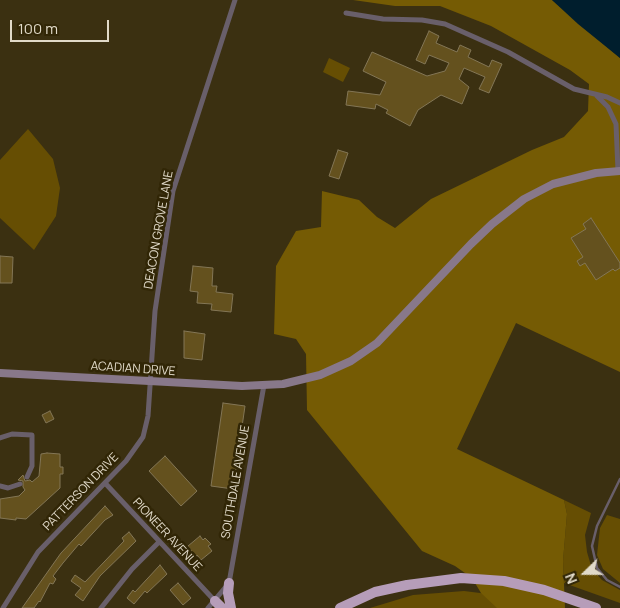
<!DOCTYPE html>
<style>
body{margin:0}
#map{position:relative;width:620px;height:608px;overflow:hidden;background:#3b3011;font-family:Manrope,sans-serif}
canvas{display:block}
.north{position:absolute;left:560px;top:548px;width:50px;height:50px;-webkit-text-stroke:4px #312606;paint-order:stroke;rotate:248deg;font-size:14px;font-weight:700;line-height:20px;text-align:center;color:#e1dac9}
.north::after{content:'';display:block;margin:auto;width:18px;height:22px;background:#e1dac9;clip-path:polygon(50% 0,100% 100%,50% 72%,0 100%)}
.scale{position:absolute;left:10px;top:20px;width:99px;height:22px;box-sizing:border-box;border:2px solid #e1dac9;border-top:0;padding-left:6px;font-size:15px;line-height:18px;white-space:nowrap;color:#e1dac9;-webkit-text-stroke:4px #312606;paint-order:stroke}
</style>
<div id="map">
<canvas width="620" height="608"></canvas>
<div class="north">N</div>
<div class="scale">100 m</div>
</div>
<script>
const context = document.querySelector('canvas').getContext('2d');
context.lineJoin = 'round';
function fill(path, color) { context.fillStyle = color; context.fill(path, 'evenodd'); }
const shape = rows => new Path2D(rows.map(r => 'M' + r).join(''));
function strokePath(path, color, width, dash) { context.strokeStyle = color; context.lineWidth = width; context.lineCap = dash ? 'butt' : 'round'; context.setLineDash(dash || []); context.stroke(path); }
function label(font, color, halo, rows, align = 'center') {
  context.font = font + ' Manrope,sans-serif'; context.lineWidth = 5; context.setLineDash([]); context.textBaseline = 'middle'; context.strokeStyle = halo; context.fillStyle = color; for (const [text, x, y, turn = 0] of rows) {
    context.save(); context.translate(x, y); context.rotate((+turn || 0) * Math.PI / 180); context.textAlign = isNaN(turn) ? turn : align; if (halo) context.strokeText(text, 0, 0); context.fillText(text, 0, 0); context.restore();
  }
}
fill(shape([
 [329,58,350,68,343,82,323,72],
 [28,129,53,159,60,188,56,216,34,250,0,218,0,160],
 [564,500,591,513,585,535,587,552,592,569,602,580,620,590,620,603,564,583,563,561,567,514],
 [607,515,620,519,620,583,603,569,597,555,600,528],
 [464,591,528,599,554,608,370,608,413,595]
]), '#664e03');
fill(shape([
 [353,0,552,0,620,58,620,372,516,323,457,449,564,500,567,514,563,561,565,608,497,608,481,593,472,578,455,566,422,551,307,410,306,354,296,339,274,334,276,266,296,231,321,227,322,191,359,200,377,217,395,228,431,199,532,150,564,137,588,111,589,84,570,70,491,26,440,6,395,6]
]), '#755b04');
fill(shape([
 [552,0,620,0,620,58,578,24]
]), '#001e2d');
const building = shape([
 [429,31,439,36,436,43,457,52,460,45,471,50,468,57,489,67,492,60,502,64,489,93,479,89,485,77,464,68,459,79,469,87,462,104,441,95,418,110,410,126,386,113,388,110,376,104,375,109,346,105,348,91,380,95,386,82,363,71,372,52,427,76,445,71,449,63,429,55,425,64,416,60,429,31],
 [338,150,348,153,339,179,329,176,338,150],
 [591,218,620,263,620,268,615,271,613,269,596,280,585,263,580,266,577,261,583,257,571,238,586,229,583,224,591,218],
 [0,256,13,257,12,283,0,283,0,256],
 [193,266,213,268,212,286,217,286,216,292,233,294,231,312,211,310,212,304,197,303,198,292,190,291,193,266],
 [184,331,205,334,202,360,184,358,184,331],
 [223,403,245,406,233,489,211,486,223,403],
 [50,411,54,419,46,423,42,415,50,411],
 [47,453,60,454,60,467,63,467,63,474,60,474,60,488,26,519,16,518,16,520,0,518,0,499,19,496,25,490,23,487,23,481,18,480,23,475,25,481,30,480,32,482,39,476,41,454,47,453],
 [165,456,197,491,181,506,149,471,165,456],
 [105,506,113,515,105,520,81,546,79,544,63,563,53,576,56,579,53,584,50,583,40,602,39,601,34,608,22,608,61,553,105,506],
 [129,532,136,541,100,576,83,601,75,595,81,588,71,581,75,575,85,582,124,541,122,538,129,532],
 [200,536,203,540,205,538,211,544,208,546,212,551,201,560,197,555,195,557,188,546,200,536],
 [160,565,167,574,147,593,145,591,134,604,127,598,133,590,135,592,160,565],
 [178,583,191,598,183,605,170,590,178,583]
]);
fill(building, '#64511e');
strokePath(building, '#837656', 1);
strokePath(shape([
 [620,479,597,526,592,546,597,568,607,580,620,587]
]), '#695f6a', 2.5);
strokePath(shape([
 [346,13,383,19,422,20,445,24,508,52,574,89,607,97,620,103],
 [597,96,608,107,616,124,618,171],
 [0,438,12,434,32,435,32,466,27,477],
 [105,483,215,601],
 [0,486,8,488,20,484],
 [3,608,38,552,126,461,143,437,148,416,155,311,173,191,235,0],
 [101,608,132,569,159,542],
 [208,608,229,583,264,385]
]), '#695f6a', 5);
strokePath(shape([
 [0,373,242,386,283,384,320,375,351,361,377,343,471,244,492,224,524,199,553,184,596,173,620,171]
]), '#88788a', 8);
strokePath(shape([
 [229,583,228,593,231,608],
 [215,601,222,608],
 [340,608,375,592,407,585,461,578,504,581,544,590,596,608]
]), '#b69db9', 10);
label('12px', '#e1dac9', '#312606', [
 ["DEACON GROVE LANE",159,230,-80],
 ["ACADIAN DRIVE",133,369,4],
 ["SOUTHDALE AVENUE",236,482,-80],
 ["PATTERSON DRIVE",81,492,-46],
 ["PIONEER AVENUE",167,535,47]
]);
</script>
